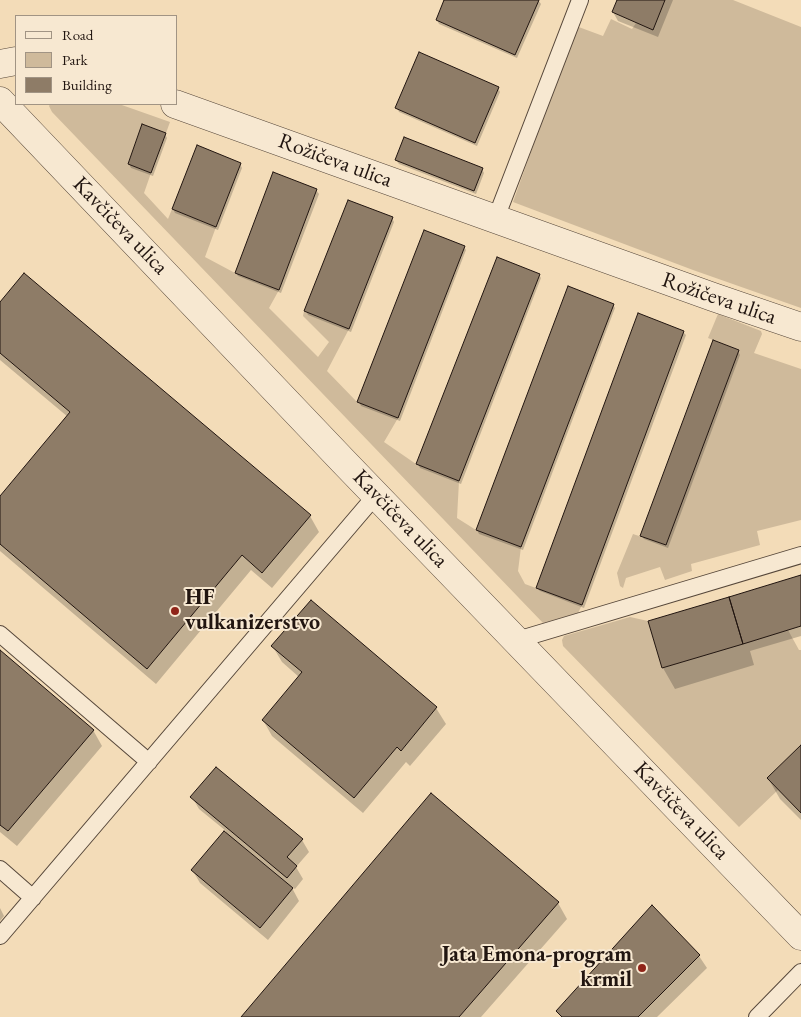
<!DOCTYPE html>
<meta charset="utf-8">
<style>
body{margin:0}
#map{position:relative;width:801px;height:1017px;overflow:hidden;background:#f3dcb8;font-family:"EB Garamond",serif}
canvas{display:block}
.legend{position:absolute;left:15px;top:15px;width:162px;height:90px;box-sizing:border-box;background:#f7e8d1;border:1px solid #a19484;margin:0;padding:6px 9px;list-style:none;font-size:15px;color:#211510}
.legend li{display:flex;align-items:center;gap:10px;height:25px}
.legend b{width:25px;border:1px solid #a19484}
</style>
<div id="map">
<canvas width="801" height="1017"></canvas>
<ul class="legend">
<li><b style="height:6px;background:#f7e8d1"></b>Road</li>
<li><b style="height:14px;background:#cfba9b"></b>Park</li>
<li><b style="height:14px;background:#8e7c67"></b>Building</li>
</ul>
</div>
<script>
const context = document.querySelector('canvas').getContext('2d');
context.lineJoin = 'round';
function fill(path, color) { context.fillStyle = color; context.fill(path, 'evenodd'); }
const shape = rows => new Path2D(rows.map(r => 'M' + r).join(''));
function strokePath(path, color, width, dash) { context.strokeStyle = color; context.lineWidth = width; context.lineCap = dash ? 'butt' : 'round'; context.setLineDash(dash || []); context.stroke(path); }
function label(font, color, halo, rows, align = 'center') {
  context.font = font + ' "EB Garamond",serif'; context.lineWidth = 4; context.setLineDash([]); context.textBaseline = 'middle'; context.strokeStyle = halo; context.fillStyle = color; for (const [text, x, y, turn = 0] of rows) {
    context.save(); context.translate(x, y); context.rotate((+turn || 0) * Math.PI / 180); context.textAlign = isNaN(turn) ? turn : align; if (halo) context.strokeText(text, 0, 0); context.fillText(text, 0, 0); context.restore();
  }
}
fill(shape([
 [665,0,733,0,801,27,801,308,693,270,513,202,576,26,603,36,611,19,632,29,636,23,653,29],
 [50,104,119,104,170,122,166,133,142,124,128,164,151,173,144,193,168,219,172,209,216,227,205,257,235,273,279,290,269,308,318,357,329,342,303,316,304,311,349,329,327,371,357,402,398,418,384,442,416,464,459,481,457,518,476,530,521,547,518,571,525,584,582,605,578,613,543,623,52,112,49,106],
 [718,314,761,331,762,334,754,353,801,369,801,520,757,531,760,545,691,564,692,571,665,580,660,567,626,578,623,588,620,586,617,573,633,534,666,545,739,350,708,338],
 [630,617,648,621,662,668,788,630,799,650,801,650,801,745,767,778,778,790,739,827,563,646,562,640,564,636]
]), '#cfba9b');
fill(shape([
 [446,0,538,0,541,4,517,58,439,24,437,20],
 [618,0,673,0,658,37,618,21,613,12],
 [498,88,500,92,477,146,399,112,397,108],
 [165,134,167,138,153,176,131,168,129,164],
 [396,160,482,169,484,173,476,194,399,164],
 [240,164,242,168,218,230,175,213,173,209],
 [316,190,319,194,281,293,238,276,236,273],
 [392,218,394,222,351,332,308,315,306,311],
 [464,247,466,250,400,421,361,406,359,402],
 [539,275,541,278,461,484,420,468,418,464],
 [0,304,310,516,319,532,272,588,251,570,156,684,0,551,0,498,68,417,0,360],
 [613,305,615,308,523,550,479,534,477,530],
 [683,332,686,335,584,608,540,591,537,588],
 [738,351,740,355,668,548,644,539,642,536],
 [801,576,801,636,750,651,754,665,675,689,663,668,649,622],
 [311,601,436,708,446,724,410,766,406,762,363,813,272,736,263,720,299,677,282,662,273,647],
 [0,651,93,730,102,746,17,846,0,832],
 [801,747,801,820,780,799,768,778],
 [192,797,302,840,309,852,296,867,303,879,295,889,291,886,299,901,268,940,200,883,193,871,226,831,199,809],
 [558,903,567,919,481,1017,243,1017],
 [652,907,699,956,707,968,657,1017,561,1017,558,1011],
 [0,908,4,916,0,921]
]), '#0003');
const building = shape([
 [444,0,539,0,515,55,436,20,444,0],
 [617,0,665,0,653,30,612,12,617,0],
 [419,52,499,87,475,143,395,108,419,52],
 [142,124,166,133,151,173,128,164,142,124],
 [404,137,483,168,474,191,395,160,404,137],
 [197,145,241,163,216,227,172,209,197,145],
 [273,172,317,189,279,290,235,273,273,172],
 [348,200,393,217,349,329,304,311,348,200],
 [424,230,465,246,398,418,357,402,424,230],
 [497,257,540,274,459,481,416,464,497,257],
 [24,273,311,515,262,573,242,555,147,669,0,544,0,496,70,412,0,353,0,302,24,273],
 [568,286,614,304,521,547,476,530,568,286],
 [638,313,684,331,582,605,536,588,638,313],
 [713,340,739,350,666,545,640,536,713,340],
 [801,575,801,626,743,644,729,597,801,575],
 [729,597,743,644,662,668,648,621,729,597],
 [311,600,437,707,401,751,397,747,354,798,262,720,302,672,271,646,311,600],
 [0,650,94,730,8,831,0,825,0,650],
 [801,745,801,813,767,778,801,745],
 [216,767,303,839,287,857,297,866,287,878,190,797,216,767],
 [431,793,559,902,459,1017,241,1017,431,793],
 [224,831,293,888,260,928,191,870,224,831],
 [652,905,700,955,638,1017,562,1017,556,1011,652,905]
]);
fill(building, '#8e7c67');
strokePath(building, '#211510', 1);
const service = shape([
 [496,218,580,0],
 [0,634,149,762],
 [517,640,801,555],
 [0,869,33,898],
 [0,936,376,495],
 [757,1017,801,972]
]);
const minor = shape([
 [0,64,16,61],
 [175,104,713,297,801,327]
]);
const tertiary = shape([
 [0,101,343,461,801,936]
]);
strokePath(service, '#56473a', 18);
strokePath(minor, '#56473a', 29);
strokePath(tertiary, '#56473a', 29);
strokePath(service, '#f7e8d1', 16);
strokePath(minor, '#f7e8d1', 28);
strokePath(tertiary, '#f7e8d1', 28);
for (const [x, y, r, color] of [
 [175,611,5,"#8f2418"],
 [642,968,5,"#8f2418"]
]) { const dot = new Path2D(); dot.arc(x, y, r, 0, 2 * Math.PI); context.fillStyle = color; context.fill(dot); strokePath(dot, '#f7e8d1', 2); }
label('22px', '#211510', '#f7e8d1', [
 ["Rožičeva ulica",335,161,20],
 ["Kavčičeva ulica",120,226,46],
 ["Rožičeva ulica",719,299,19],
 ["Kavčičeva ulica",400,519,46],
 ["Kavčičeva ulica",681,811,46]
]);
label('bold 22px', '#211510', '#f7e8d1', [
 ["HF",185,598],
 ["vulkanizerstvo",185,623],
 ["Jata Emona-program",632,955,"right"],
 ["krmil",632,980,"right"]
], 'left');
</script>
